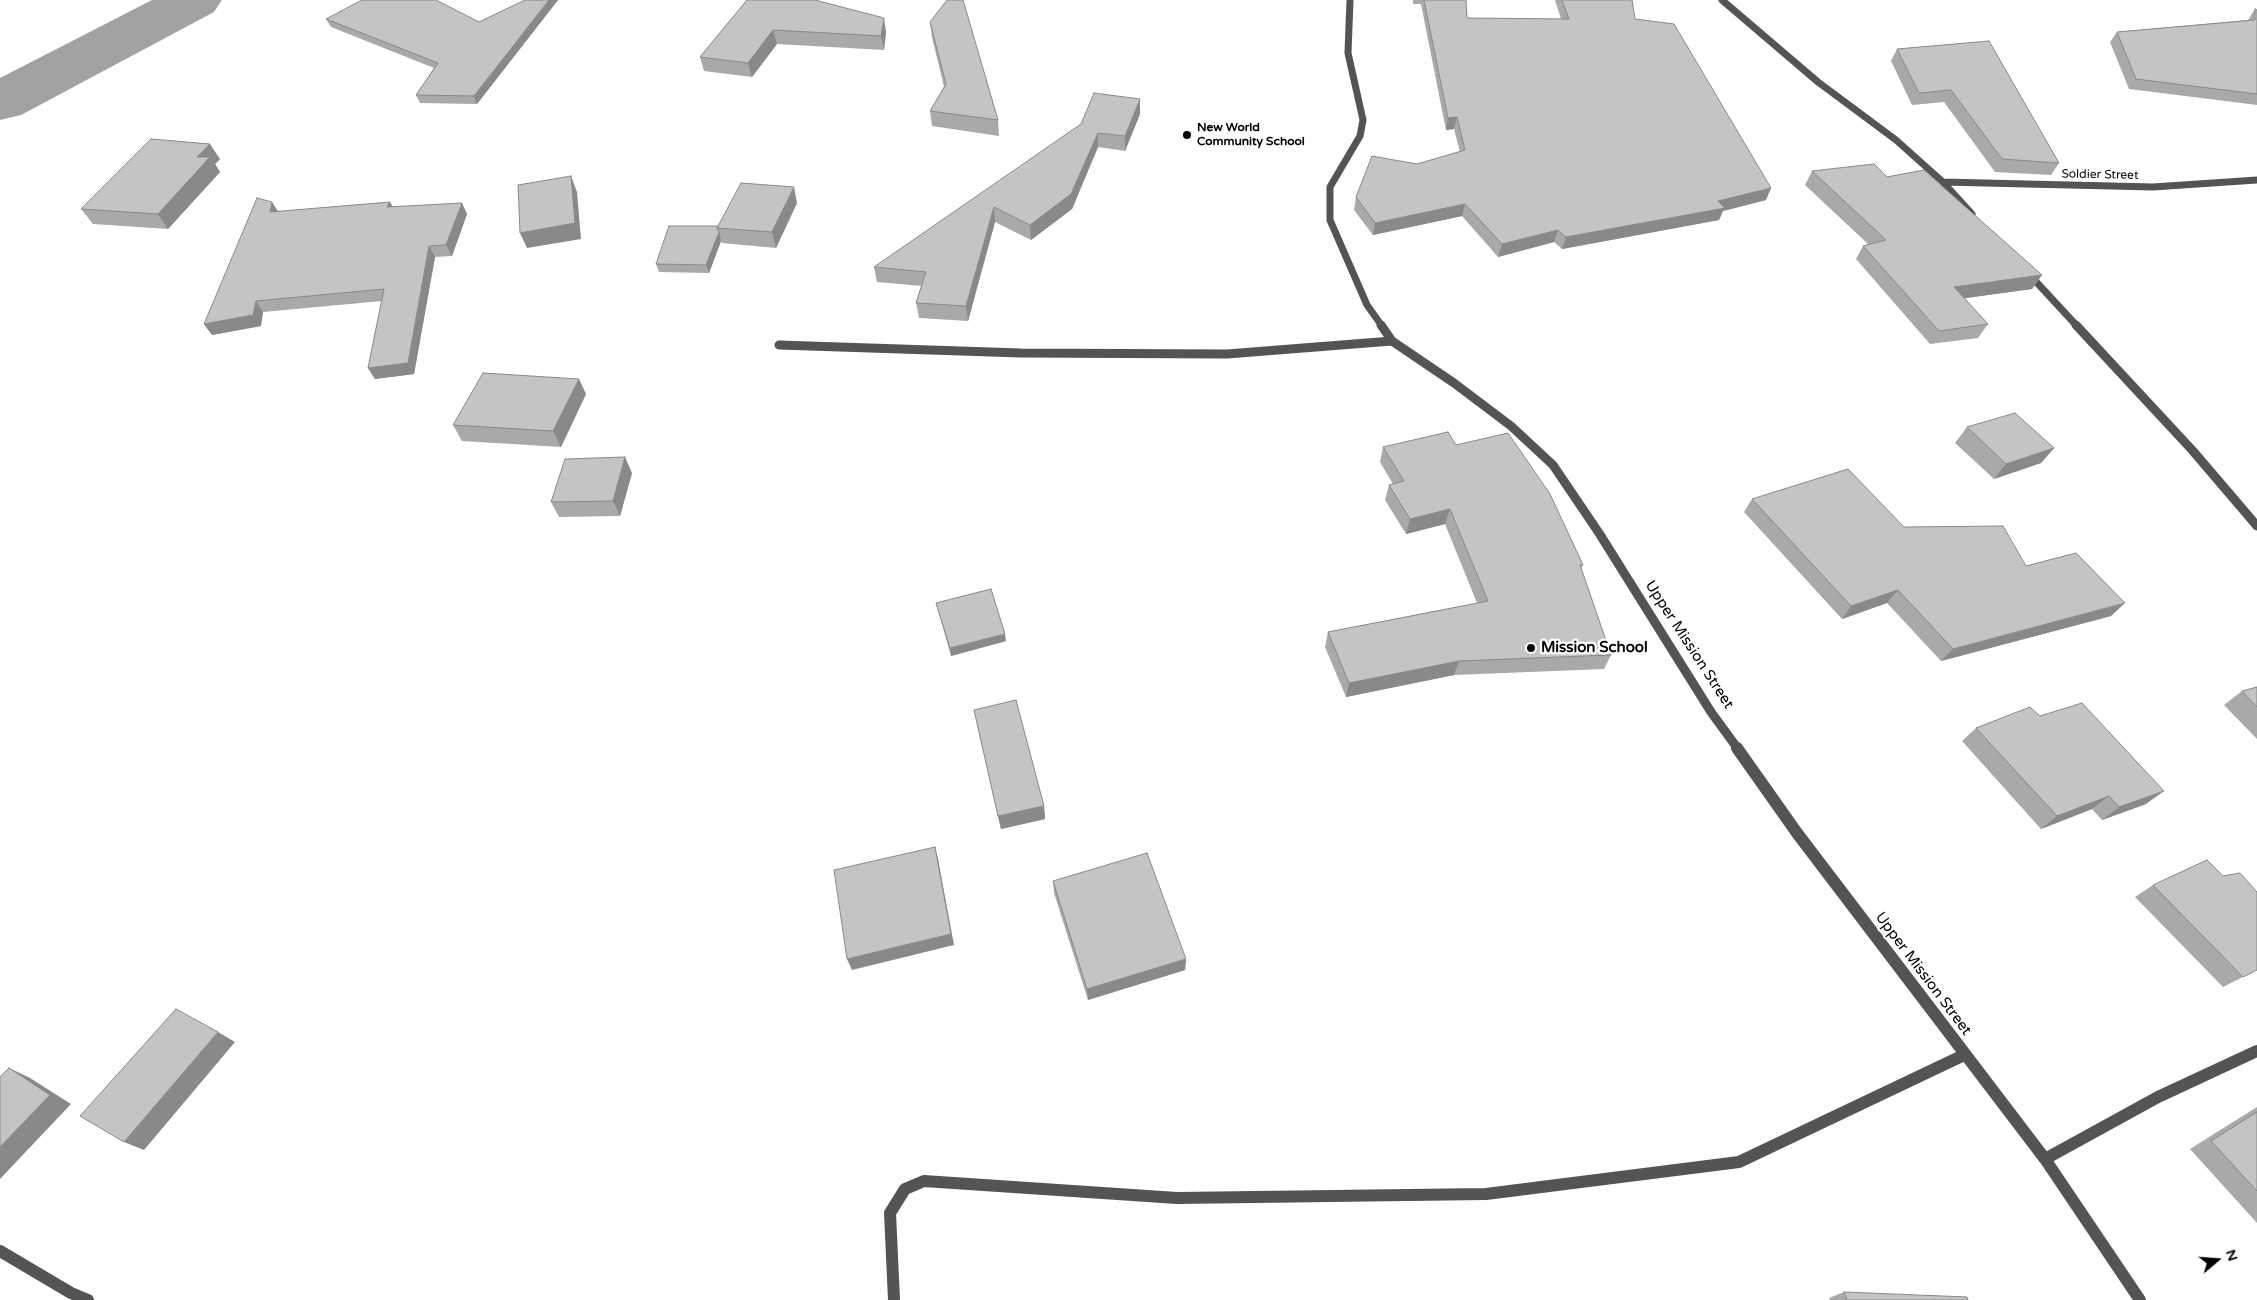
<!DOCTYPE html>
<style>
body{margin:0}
#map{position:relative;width:2257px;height:1300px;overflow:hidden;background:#fff;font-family:"Varela Round",sans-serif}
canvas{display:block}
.north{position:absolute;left:2192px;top:1235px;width:50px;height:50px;-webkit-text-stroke:4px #fff;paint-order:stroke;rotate:72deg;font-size:14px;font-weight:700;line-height:20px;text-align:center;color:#000}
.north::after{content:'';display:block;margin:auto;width:18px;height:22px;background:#000;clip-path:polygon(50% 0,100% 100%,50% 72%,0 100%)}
</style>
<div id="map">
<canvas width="2257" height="1300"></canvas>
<div class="north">N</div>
</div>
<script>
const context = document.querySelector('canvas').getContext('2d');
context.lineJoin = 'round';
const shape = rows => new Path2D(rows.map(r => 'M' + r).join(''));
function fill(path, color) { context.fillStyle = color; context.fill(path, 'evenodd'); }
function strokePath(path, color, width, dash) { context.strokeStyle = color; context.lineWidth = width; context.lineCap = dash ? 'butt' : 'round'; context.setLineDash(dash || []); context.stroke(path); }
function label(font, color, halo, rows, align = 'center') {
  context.font = font + ' "Varela Round",sans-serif'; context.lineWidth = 4.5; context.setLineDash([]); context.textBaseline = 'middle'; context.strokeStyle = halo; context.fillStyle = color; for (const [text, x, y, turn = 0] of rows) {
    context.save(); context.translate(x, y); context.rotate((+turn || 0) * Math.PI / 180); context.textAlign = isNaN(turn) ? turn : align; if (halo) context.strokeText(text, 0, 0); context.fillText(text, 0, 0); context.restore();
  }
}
fill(shape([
 [152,0,222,0,214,12,21,115,0,120,0,78,152,0]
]), '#a2a2a2');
strokePath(shape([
 [1350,0,1348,53,1363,120,1360,136,1330,187,1330,220,1367,305,1382,326],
 [1722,0,1818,82,1896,140,1943,182,1972,214],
 [1943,182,2153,187,2257,180],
 [2028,273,2077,326]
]), '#545454', 7);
strokePath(shape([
 [1381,325,1392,341,1454,383,1511,426,1553,465,1599,533,1711,712,1738,749],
 [2076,325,2193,451,2257,526],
 [779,345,1021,353,1227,354,1392,341]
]), '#545454', 9);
strokePath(shape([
 [1737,748,1797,833,2045,1159,2140,1300],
 [2045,1159,2158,1097,2257,1051],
 [0,1251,71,1293,88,1300],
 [894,1300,890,1213,905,1189,924,1181,1177,1198,1486,1194,1739,1162,1964,1055]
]), '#545454', 12);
fill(shape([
 [525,0,558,0,477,104,420,103,416,95,434,68,331,27,326,19,479,22],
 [747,0,886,32,884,50,777,44,752,77,704,71,700,57],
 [1413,0,1466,0,1467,18,1561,19,1555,0,1632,0,1635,19,1766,200,1723,211,1719,220,1562,249,1554,242,1498,257,1462,216,1373,235,1354,210,1356,197,1417,164,1460,152,1454,129,1446,130,1421,4,1413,4],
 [2255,9,2257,10,2257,105,2129,89,2110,42,2117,32,2248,20],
 [930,22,998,120,999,136,932,126,930,111,944,87,932,37],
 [1897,49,2059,163,2051,175,1995,172,1944,102,1912,105,1891,61],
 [1140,99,1140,114,1125,151,1098,147,1072,209,1031,240,995,222,968,321,919,318,916,303,922,286,877,282,874,267],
 [220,159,215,164,220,172,168,229,93,224,81,209],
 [1812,171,1887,177,2042,275,2032,289,1964,298,1988,324,1978,338,1930,344,1856,259,1863,246,1868,244,1805,185],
 [390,202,392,207,462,203,467,214,452,256,435,257,414,374,375,379,368,368,382,301,263,312,261,326,212,335,204,324,278,212],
 [797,203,776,248,722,243,721,241,709,273,659,272,656,264,718,226],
 [586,394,561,447,462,441,453,425],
 [1967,427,2054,448,2041,463,1994,479,1955,443],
 [1456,445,1583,565,1581,568,1611,655,1604,669,1454,675,1346,697,1325,647,1328,632,1477,603,1445,524,1406,534,1385,500,1389,485,1393,484,1380,462,1383,447],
 [632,473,620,516,559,517,551,502],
 [1752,499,1904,527,2026,566,2111,616,1941,661,1887,603,1842,619,1744,512],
 [936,603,1006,641,951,656],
 [2257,687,2257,739,2224,705,2242,691],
 [974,710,1044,806,1045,819,1001,829],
 [2040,716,2146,804,2102,820,2092,809,2041,829,1962,741,1976,728],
 [2223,876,2257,970,2223,987,2135,897,2153,885],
 [1053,881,1186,959,1185,970,1088,1000,1054,893],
 [2257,1107,2257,1223,2190,1149],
 [1844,1292,1968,1300,1830,1300,1829,1298]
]), '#a9a9a9');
fill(shape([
 [549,0,558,0,477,104,474,96],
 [884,18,886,32,884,50,881,36],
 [773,30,777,44,752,77,748,63],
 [1140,99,1140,114,1125,151,1125,136],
 [1457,117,1454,129,1446,130,1448,118],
 [1098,133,1098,147,1072,209,1031,240,1030,225],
 [210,144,220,159,215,164,220,172,168,229,158,214,197,157],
 [571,176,577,192,581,239,527,248,520,233],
 [794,187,797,203,776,248,772,232],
 [1771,188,1766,200,1723,211,1719,220,1562,249,1566,237],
 [272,202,279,213,270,212],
 [390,202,396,213,387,207],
 [462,203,467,214,452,256,446,245],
 [1465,204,1462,216,1373,235,1375,223],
 [994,207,995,222,968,321,966,306],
 [1558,230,1554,242,1498,257,1502,244],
 [719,232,721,241,709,273,706,265],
 [429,246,435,257,414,374,375,379,368,368],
 [2042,275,2032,289,1945,301,1954,287],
 [256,301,263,312,261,326,212,335,204,324],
 [579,379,586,394,561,447,553,431],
 [2054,448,2041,463,1994,479,2006,464],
 [625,457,632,473,620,516,613,501],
 [1450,509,1445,524,1406,534,1410,519],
 [1898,590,1887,603,1842,619,1851,606],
 [2125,603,2111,616,1941,661,1953,649],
 [1005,634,1006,641,951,656,950,648],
 [1459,661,1454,675,1346,697,1349,683],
 [2164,791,2146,804,2102,820,2119,807],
 [2109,796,2092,809,2041,829,2057,816],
 [1044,806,1045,819,1001,829,998,816],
 [935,847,938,859,954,945,852,970,847,959],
 [1186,959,1185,970,1088,1000,1087,989],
 [218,1032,235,1042,144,1150,124,1142],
 [9,1068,30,1078,71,1104,0,1179,0,1147]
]), '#898989');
const building = shape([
 [362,0,436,0,479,22,525,0,549,0,474,96,416,95,438,63,326,19,362,0],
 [747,0,815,0,884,18,881,36,773,30,748,63,700,57,747,0],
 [947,0,963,0,998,120,930,111,946,84,930,22,947,0],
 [1424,0,1466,0,1467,18,1569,19,1562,0,1632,0,1635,19,1674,24,1771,188,1718,201,1725,208,1566,237,1558,230,1502,244,1465,204,1375,223,1356,197,1372,156,1417,164,1465,150,1457,117,1448,118,1424,0],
 [2255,9,2257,10,2257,94,2136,79,2117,32,2255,20,2255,9],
 [1989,41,2059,163,2002,159,1951,90,1919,93,1897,49,1989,41],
 [1094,93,1140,99,1125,136,1098,133,1071,194,1030,225,994,207,966,306,916,303,926,272,874,267,1081,124,1094,93],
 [151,139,210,144,197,157,210,157,158,214,81,209,151,139],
 [1874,164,1887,177,1924,170,2042,275,1954,287,1988,324,1939,331,1863,246,1886,240,1812,171,1874,164],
 [571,176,575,223,520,233,518,185,571,176],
 [741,183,794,187,772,232,717,228,741,183],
 [257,198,272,202,270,212,390,202,387,207,462,203,446,245,429,246,408,363,368,368,384,289,256,301,253,315,204,324,257,198],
 [669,226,718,226,717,228,719,232,706,265,656,264,669,226],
 [483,373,579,379,553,431,453,425,483,373],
 [2015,413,2054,448,2006,464,1967,427,2015,413],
 [1448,432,1456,445,1508,433,1550,494,1583,565,1580,565,1611,655,1459,661,1349,683,1328,632,1488,601,1450,509,1410,519,1389,485,1404,481,1383,447,1448,432],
 [625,457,613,501,551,502,565,459,625,457],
 [1848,469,1904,527,2003,526,2026,566,2076,553,2125,603,1953,649,1898,590,1851,606,1752,499,1848,469],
 [991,589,1005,634,950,648,936,603,991,589],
 [2257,687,2257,707,2242,691,2257,687],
 [1016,700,1044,806,998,816,974,710,1016,700],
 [2082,703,2164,791,2119,807,2109,796,2057,816,1976,728,2030,707,2040,716,2082,703],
 [935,847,951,934,847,959,834,870,935,847],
 [1147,853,1186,959,1087,989,1053,881,1147,853],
 [2207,860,2223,876,2240,873,2257,892,2257,970,2243,977,2153,885,2207,860],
 [176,1009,218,1032,124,1142,80,1116,176,1009],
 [9,1068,50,1095,0,1147,0,1077,9,1068],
 [2257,1112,2257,1191,2211,1141,2257,1112],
 [1844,1292,1967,1297,1968,1300,1847,1300,1844,1292]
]);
fill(building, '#c4c4c4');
strokePath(building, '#898989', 1);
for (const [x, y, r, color] of [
 [1187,135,5,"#000"],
 [1531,648,5,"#000"]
]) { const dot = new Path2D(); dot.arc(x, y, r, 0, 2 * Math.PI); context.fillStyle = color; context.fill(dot); strokePath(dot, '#fff', 2); }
label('bold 12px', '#000', '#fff', [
 ["New World",1197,128],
 ["Community School",1197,142]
], 'left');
label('12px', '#000', '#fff', [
 ["Soldier Street",2100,175,1]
]);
label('15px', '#000', '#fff', [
 ["Upper Mission Street",1689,645,57],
 ["Upper Mission Street",1923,974,53]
]);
label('bold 15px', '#000', '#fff', [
 ["Mission School",1541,648]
], 'left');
</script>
